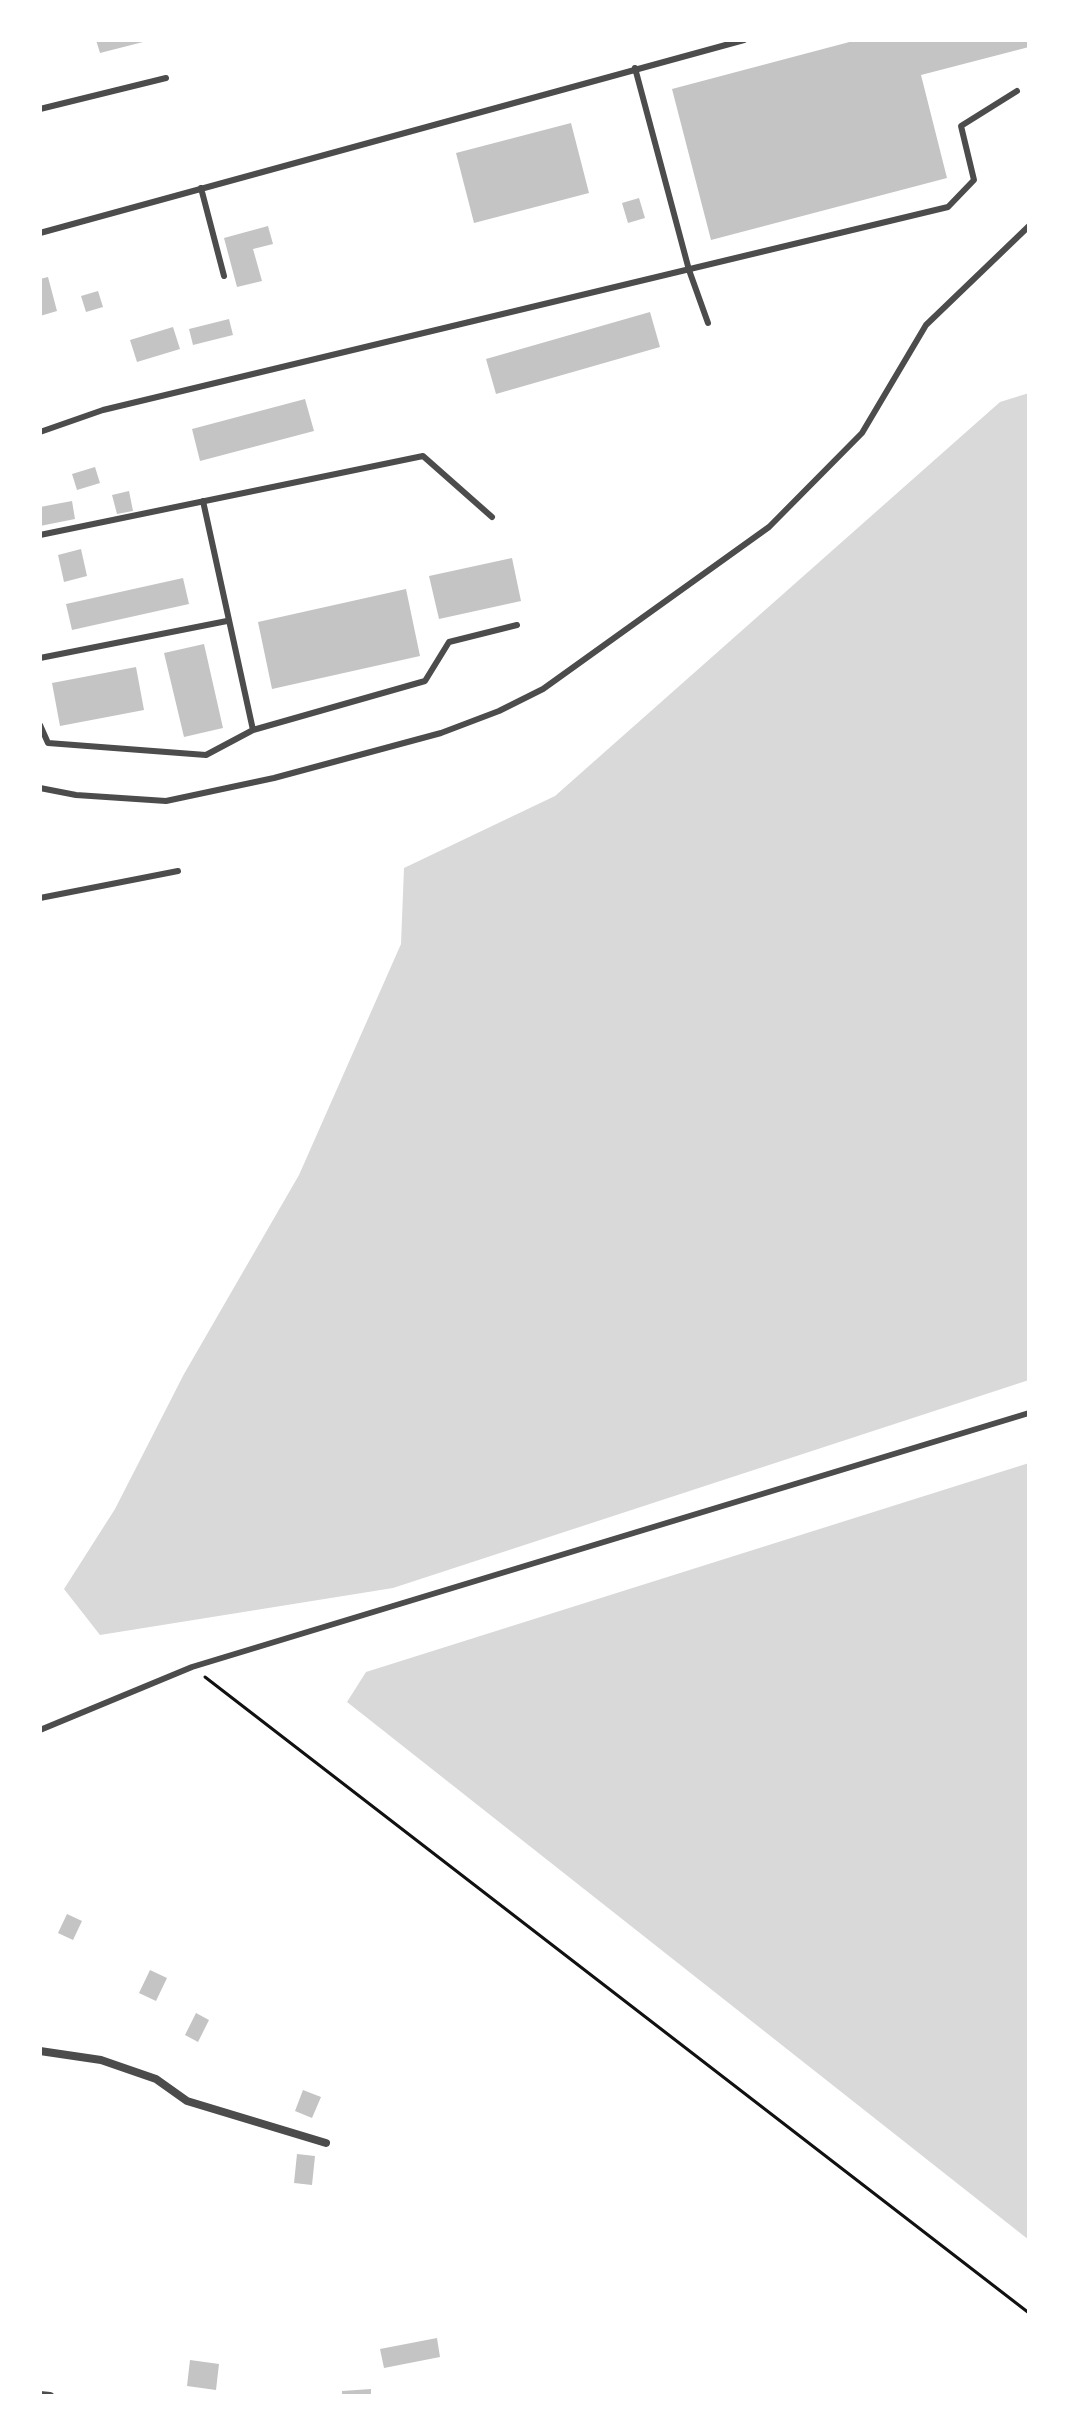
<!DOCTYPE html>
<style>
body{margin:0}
#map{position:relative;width:1069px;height:2436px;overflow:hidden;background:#fff;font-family:"Fira Sans Condensed",sans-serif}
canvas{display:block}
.frame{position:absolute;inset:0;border:42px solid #fff;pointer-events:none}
</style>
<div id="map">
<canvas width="1069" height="2436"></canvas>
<div class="frame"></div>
</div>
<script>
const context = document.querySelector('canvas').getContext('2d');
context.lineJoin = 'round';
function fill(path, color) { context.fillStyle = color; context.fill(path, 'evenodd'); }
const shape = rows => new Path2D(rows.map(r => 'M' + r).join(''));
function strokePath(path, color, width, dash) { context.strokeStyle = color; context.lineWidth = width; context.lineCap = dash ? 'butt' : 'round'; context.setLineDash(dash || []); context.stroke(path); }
fill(shape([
 [1029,393,1029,1380,393,1588,100,1635,64,1589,115,1509,184,1374,299,1175,401,944,404,868,555,796,1000,402],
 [1029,1463,1029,2240,347,1702,366,1672]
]), '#d9d9d9');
fill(shape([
 [96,40,147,40,147,41,100,53],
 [857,40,1029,40,1029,47,921,75,947,178,711,240,672,89],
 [571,123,589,193,474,223,456,153],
 [639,198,645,218,628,223,622,203],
 [268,226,273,244,253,249,262,281,237,287,224,238],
 [48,277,57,311,40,316,40,279],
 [98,291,103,307,86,312,81,296],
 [650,312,660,347,496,394,486,359],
 [229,319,233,335,193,345,189,329],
 [173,327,180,349,137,362,130,340],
 [305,399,314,431,200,461,192,429],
 [95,467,100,483,77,490,72,474],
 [129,491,133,511,117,514,112,495],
 [72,501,75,519,40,526,40,507],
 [81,549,87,576,64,582,58,555],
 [512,558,521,601,439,619,429,576],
 [183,578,189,604,72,630,66,604],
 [406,589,420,656,272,689,258,622],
 [204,644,223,728,184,737,164,653],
 [136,667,144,710,60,726,52,683],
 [67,1914,82,1921,73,1940,58,1933],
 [150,1970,167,1978,156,2001,139,1993],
 [196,2013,209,2020,198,2042,185,2035],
 [303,2090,321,2097,312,2118,295,2111],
 [297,2154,315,2156,312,2185,294,2183],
 [437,2338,440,2357,384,2368,380,2349],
 [190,2360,219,2364,216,2390,187,2386],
 [371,2389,371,2396,342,2396,342,2391]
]), '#c4c4c4');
strokePath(shape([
 [205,1677,1029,2313]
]), '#111', 3);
strokePath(shape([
 [635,68,689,270,708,323],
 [40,109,166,78],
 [201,188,224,276],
 [40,233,744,40],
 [40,432,103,410,948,207,974,180,961,126,1017,91],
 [203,501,253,730],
 [40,535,423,456,492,517],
 [40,658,227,621],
 [40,725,48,743,206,755,253,730,425,681,449,642,517,625],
 [40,788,76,795,166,801,274,778,441,733,499,711,543,689,769,527,862,433,926,325,1029,226],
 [40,898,178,871],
 [40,1730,192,1667,1029,1413]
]), '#4c4c4c', 6);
strokePath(shape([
 [40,2051,101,2060,156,2079,187,2101,326,2143],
 [40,2395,50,2396]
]), '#4c4c4c', 8);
</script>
